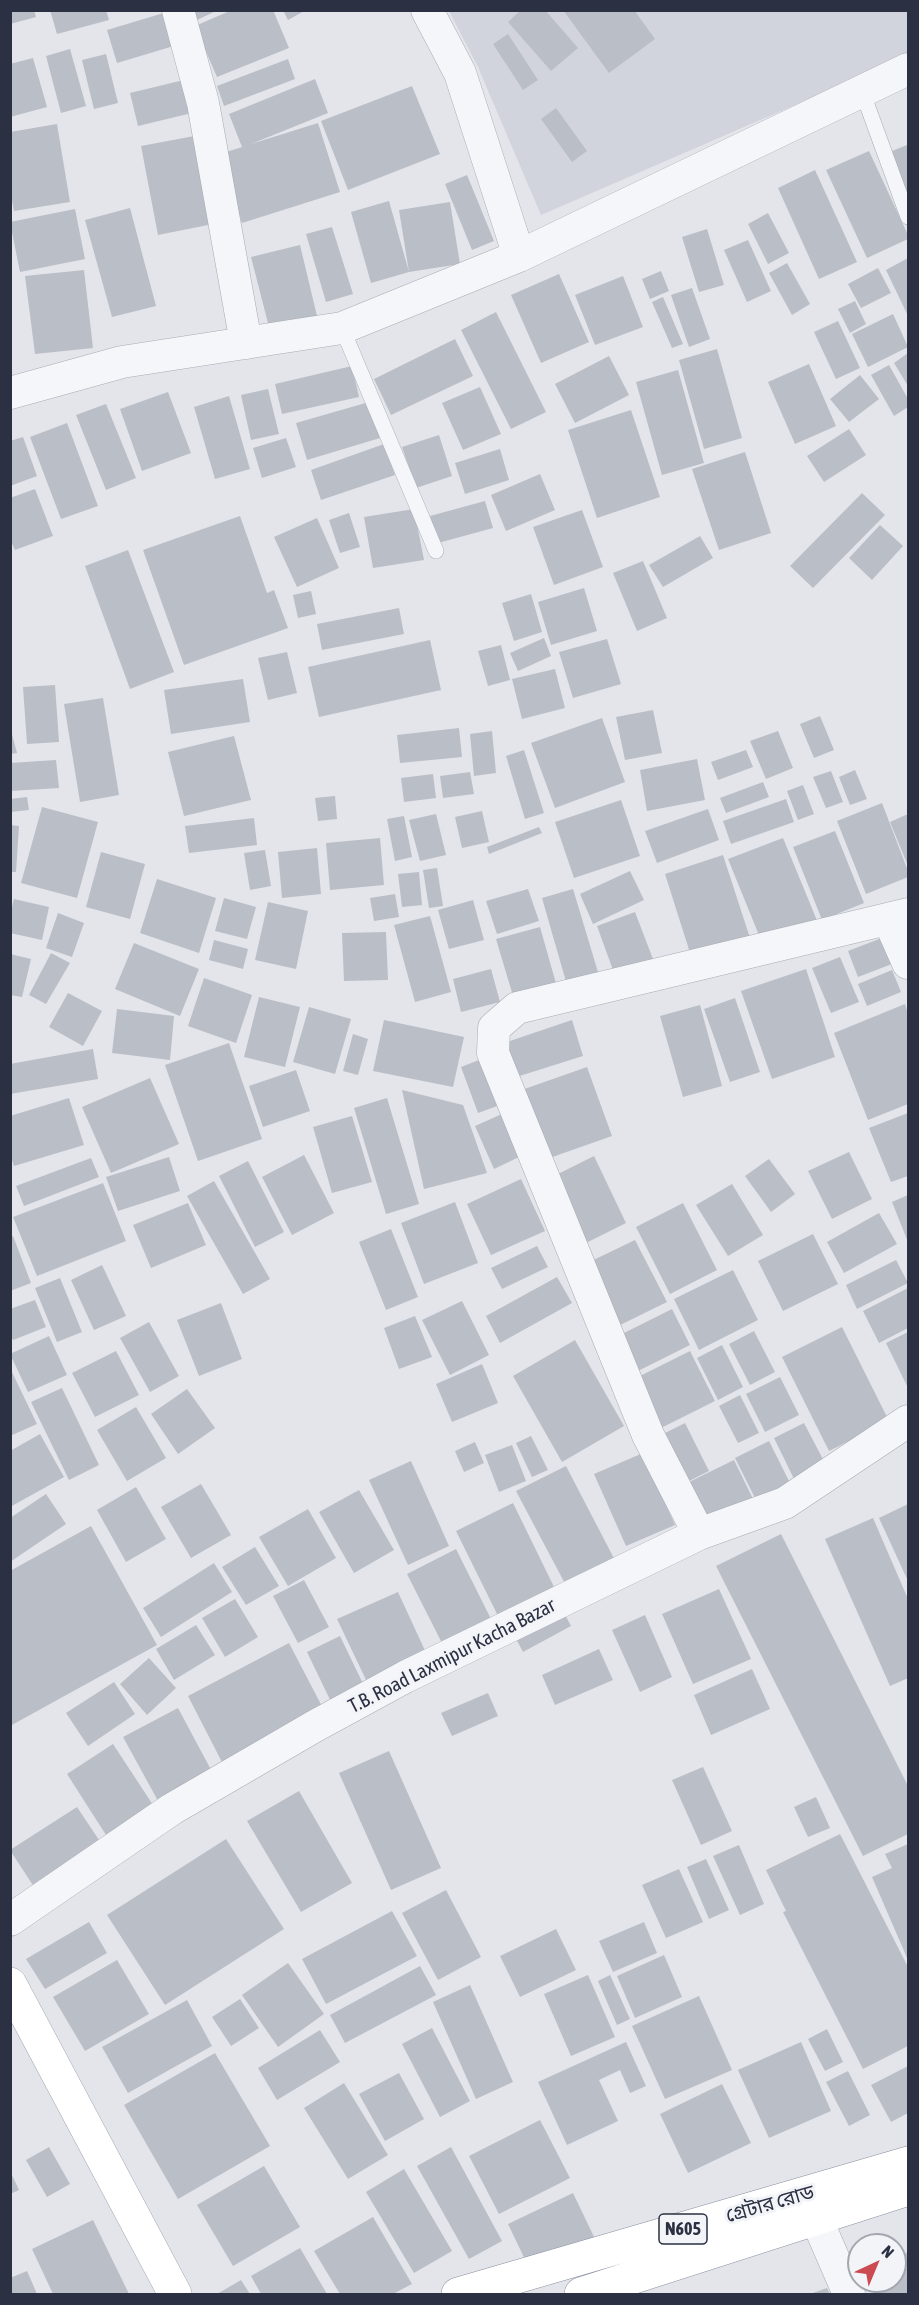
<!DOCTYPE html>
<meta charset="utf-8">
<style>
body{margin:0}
#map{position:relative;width:919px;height:2305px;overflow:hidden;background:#e3e5ea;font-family:"Asap Condensed",sans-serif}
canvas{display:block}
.frame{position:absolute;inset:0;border:12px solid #2b3142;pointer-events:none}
.north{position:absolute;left:847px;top:2233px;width:60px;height:60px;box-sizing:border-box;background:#f2f4f8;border:2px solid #a2a6af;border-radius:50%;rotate:44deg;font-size:16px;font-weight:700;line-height:24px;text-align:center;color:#2b3142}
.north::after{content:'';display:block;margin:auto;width:21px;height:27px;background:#cc4b53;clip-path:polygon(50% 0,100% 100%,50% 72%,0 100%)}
</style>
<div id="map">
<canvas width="919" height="2305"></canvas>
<div class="frame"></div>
<div class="north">N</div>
</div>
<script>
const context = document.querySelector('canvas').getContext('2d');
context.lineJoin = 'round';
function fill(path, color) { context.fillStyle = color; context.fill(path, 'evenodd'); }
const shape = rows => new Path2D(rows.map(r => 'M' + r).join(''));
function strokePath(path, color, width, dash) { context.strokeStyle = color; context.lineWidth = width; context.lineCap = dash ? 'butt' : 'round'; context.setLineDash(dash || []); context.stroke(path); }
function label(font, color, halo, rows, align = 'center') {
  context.font = font + ' "Asap Condensed","Noto Sans Bengali",sans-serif'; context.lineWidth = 6; context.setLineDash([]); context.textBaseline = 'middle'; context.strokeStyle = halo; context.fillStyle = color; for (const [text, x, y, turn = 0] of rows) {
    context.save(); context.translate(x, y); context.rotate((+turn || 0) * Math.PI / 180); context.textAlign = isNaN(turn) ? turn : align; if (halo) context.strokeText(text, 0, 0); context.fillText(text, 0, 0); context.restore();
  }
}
fill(shape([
 [449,11,908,11,908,56,541,215,478,67]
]), '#d1d4dc');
fill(shape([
 [10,10,34,10,36,17,10,24],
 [50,10,106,10,109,20,57,34],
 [191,10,218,10,195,21],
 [232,10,273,10,289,48,217,77,195,26],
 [283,10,306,10,288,20],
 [521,10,545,10,578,48,551,71,508,22],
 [563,10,634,10,655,39,609,73],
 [167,12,177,45,117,63,107,30],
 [508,34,538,80,523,90,493,44],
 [70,49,86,106,61,113,46,56],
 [106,54,118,103,94,109,82,60],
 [33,58,47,107,10,117,10,64],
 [288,59,295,79,224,106,217,86],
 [188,79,196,112,138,126,130,93],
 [315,79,328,113,251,144,318,123,340,192,242,223,220,154,242,147,229,114],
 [412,86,440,154,348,190,321,121],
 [556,108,587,151,572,162,541,119],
 [57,124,70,202,14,211,10,190,10,132],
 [205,134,223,222,158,235,141,146],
 [907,145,908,148,908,203,887,153],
 [869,151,908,235,908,239,867,258,826,170],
 [815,170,857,262,819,279,778,188],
 [467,175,494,241,472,250,445,184],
 [389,201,409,272,371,283,351,212],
 [450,202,460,264,409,272,399,210],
 [130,208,156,306,112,317,85,220],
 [75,209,85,259,20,272,10,222],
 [768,213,789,253,768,264,748,224],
 [332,227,353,294,326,302,306,234],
 [707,229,724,285,699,292,682,237],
 [748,240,771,291,747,302,724,250],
 [300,245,317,316,269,327,251,257],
 [908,258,908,316,886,270],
 [787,263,810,304,792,315,769,273],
 [878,268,891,293,861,308,848,284],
 [84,270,93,348,35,354,25,276],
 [661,271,669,291,650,299,642,279],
 [559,274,589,342,541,363,511,295],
 [623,276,643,327,595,345,575,295],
 [692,288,710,339,689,347,671,295],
 [663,297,683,344,672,348,652,302],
 [855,301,866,324,850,333,838,309],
 [496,312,546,412,511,429,461,330],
 [893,314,908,347,868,367,852,334],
 [838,321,860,368,836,379,814,332],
 [455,339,473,376,391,415,374,379],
 [717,349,742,438,704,449,679,360],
 [908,353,908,386,894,363],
 [609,356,629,395,575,423,555,384],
 [809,364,836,426,795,444,768,382],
 [889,365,908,399,908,407,894,416,871,375],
 [352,366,359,397,282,414,275,384],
 [678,370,704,463,662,475,636,382],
 [860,375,879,399,849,422,830,399],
 [480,387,501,434,463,450,442,403],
 [268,389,279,434,251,440,241,395],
 [168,392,191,453,142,471,120,409],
 [229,396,250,469,215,479,194,407],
 [369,402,380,438,307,460,296,423],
 [106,404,136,478,106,490,76,415],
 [631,410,660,497,597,518,568,430],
 [67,423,98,506,61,519,30,437],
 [849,429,866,455,824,482,807,456],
 [439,435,452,476,416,488,402,447],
 [23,437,37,476,10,486,10,441],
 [286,438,296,467,262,478,253,448],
 [384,444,395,475,321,500,311,470],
 [500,449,509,480,465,494,455,463],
 [745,452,771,533,719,550,692,469],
 [540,474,555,510,506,531,491,495],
 [35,489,53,536,15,550,10,539,10,498],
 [862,493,885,515,813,588,790,566],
 [485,501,493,528,438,543,430,516],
 [414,509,424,560,373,568,364,517],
 [582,510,603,567,554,585,533,527],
 [349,513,360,547,340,553,329,520],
 [240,516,267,593,274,590,288,628,184,665,143,550],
 [317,518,339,568,297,587,274,537],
 [880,525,903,546,872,580,849,558],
 [700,536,713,558,663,587,649,565],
 [128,550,174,672,130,689,85,566],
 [643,561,667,618,637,631,613,573],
 [584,588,597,631,551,645,538,602],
 [311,591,316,614,298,618,293,595],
 [531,594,542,632,514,641,502,603],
 [399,608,404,634,322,650,317,624],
 [544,638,551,656,518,671,510,653],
 [607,639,621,684,573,698,559,652],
 [430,640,441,690,319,717,308,667],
 [501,645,510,680,488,686,478,651],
 [287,652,297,693,268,700,258,658],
 [555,669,565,708,522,719,512,679],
 [243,679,250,722,171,734,164,690],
 [55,685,59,742,27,744,23,687],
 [103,698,119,795,80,802,64,704],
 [653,710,662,753,625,760,616,717],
 [820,716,834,750,814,758,800,724],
 [602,718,625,782,555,808,531,743],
 [10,727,17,753,10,754],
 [459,728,462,757,400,763,397,735],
 [492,731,496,773,474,776,470,734],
 [778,731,793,768,766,779,750,741],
 [234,736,251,800,184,816,168,752],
 [524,750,544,813,525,819,506,756],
 [746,750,753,767,718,780,711,762],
 [697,759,705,800,647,811,640,770],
 [56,760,59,788,10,791,10,763],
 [855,770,867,799,850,805,839,777],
 [831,771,843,802,826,808,813,777],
 [470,772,474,794,443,798,440,776],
 [433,774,436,798,404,802,401,778],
 [763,782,769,797,726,813,720,798],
 [803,785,814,814,798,820,787,791],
 [335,796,337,819,318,821,315,798],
 [27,797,29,810,10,812,10,799],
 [786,799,794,822,731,844,723,821],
 [621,800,640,856,574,878,555,822],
 [882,803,908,871,908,877,866,894,837,821],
 [42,807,98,822,77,898,21,883],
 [708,809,719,840,657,863,645,831],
 [482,811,489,842,462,848,455,817],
 [436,814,446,855,420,861,409,820],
 [908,814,908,866,890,822],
 [404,816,412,857,395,861,387,819],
 [254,818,257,845,189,853,185,826],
 [10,825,19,826,16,872,10,872],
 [539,827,542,833,489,854,487,847],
 [835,831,864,903,822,920,793,847],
 [380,838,384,885,330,890,326,843],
 [783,838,818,923,763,945,728,859],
 [317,848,321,894,282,898,278,852],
 [265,850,271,886,250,890,244,853],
 [101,852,145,864,130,919,86,907],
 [723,855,750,938,691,956,665,874],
 [437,868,443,906,429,908,423,870],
 [630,871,644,900,593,924,580,894],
 [419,872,422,905,402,907,398,874],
 [157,879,216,898,199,953,140,933],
 [528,889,539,921,497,934,486,901],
 [573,889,601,982,569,992,542,898],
 [395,894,399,917,374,921,370,898],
 [224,898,256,907,247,939,215,931],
 [14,899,49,907,42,940,10,933,10,915],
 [473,900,484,940,449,949,438,910],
 [268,902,308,911,296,969,255,960],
 [635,912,656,967,617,981,597,926],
 [58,913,84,923,72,957,46,948],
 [430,916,451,992,415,1002,394,925],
 [540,927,559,994,516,1006,496,939],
 [386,932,388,980,344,981,342,933],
 [887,936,897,962,858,977,848,951],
 [214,940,248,949,243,969,209,960],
 [134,943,199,969,180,1016,115,989],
 [51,953,70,963,46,1004,29,995],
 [10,954,31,959,22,997,10,995],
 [840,957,859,1002,831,1013,812,968],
 [491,969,500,1002,461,1012,453,979],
 [806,969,835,1057,772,1079,741,991],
 [892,970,901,992,867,1006,858,984],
 [204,978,252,995,236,1043,188,1026],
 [68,993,102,1011,83,1046,49,1027],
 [259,997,300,1007,285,1067,244,1057],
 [735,998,760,1072,730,1082,704,1009],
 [905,1004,908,1014,908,1104,868,1120,834,1033],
 [700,1005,722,1086,683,1097,660,1016],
 [309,1007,351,1019,335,1074,293,1062],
 [117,1009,174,1016,170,1060,112,1053],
 [384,1020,464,1037,453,1087,373,1071],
 [572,1020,583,1056,510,1079,498,1045],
 [353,1034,368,1039,358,1075,343,1071],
 [229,1043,262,1139,198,1161,165,1065],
 [93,1049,98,1079,10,1094,10,1064],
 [484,1058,500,1105,478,1113,461,1067],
 [587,1067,612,1136,541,1161,516,1092],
 [296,1070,310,1111,263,1127,249,1086],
 [150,1078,179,1144,111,1173,82,1107],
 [402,1090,463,1105,487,1173,424,1189],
 [69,1098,84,1145,14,1166,10,1154,10,1116],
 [387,1098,419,1204,386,1214,354,1108],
 [908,1113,908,1176,891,1182,869,1128],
 [502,1114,521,1156,494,1169,475,1126],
 [352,1116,372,1182,332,1193,313,1127],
 [849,1152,872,1199,832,1219,808,1171],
 [304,1155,334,1213,292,1235,262,1177],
 [594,1156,626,1223,584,1244,550,1178],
 [169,1157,180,1191,118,1211,106,1177],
 [91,1158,99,1177,24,1206,16,1186],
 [769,1159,795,1194,771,1212,745,1176],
 [248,1161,284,1232,255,1247,219,1176],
 [521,1179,545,1231,491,1255,467,1204],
 [214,1181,270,1279,243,1294,187,1196],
 [103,1183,126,1241,37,1276,13,1217],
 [732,1184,763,1235,728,1256,696,1205],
 [908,1195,908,1242,892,1202],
 [455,1202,478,1263,424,1284,401,1223],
 [188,1203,206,1245,151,1268,133,1225],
 [683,1203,717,1270,670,1294,636,1227],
 [879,1213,897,1244,844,1273,827,1242],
 [391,1229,418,1297,386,1310,359,1242],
 [813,1234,838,1284,783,1311,758,1261],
 [13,1236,31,1283,10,1291,10,1237],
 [635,1240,667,1302,612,1329,581,1266],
 [537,1246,548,1267,502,1289,491,1268],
 [896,1260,908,1283,857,1309,846,1285],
 [102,1265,126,1316,94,1330,71,1280],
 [733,1270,758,1320,699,1350,674,1299],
 [557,1277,572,1303,500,1343,486,1316],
 [60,1278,82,1332,57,1342,35,1288],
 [908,1288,908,1328,879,1343,863,1311],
 [35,1300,46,1327,13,1340,10,1333,10,1309],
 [462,1301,489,1355,450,1375,422,1320],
 [221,1303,242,1359,199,1376,177,1320],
 [672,1309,690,1345,632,1374,614,1338],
 [415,1316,432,1357,399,1369,384,1328],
 [149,1322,179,1376,150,1392,120,1338],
 [842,1327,889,1421,829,1451,782,1357],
 [754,1331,775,1372,750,1385,729,1344],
 [908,1332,908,1388,886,1343],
 [49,1336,67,1375,28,1392,10,1354],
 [575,1340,624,1426,562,1462,513,1376],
 [722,1345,743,1387,718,1400,697,1358],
 [116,1351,139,1395,95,1417,72,1373],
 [690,1351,715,1401,659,1429,634,1379],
 [482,1364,498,1403,452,1422,436,1384],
 [10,1368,37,1424,10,1436],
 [780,1377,799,1415,765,1432,746,1394],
 [62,1388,99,1465,69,1480,31,1402],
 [187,1389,215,1428,178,1454,151,1414],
 [740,1395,759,1433,738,1443,719,1406],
 [136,1407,166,1458,127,1481,97,1430],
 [685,1423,709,1471,681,1485,657,1437],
 [804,1423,827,1467,796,1483,774,1438],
 [40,1434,64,1477,10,1507,10,1451],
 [531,1436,548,1470,532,1477,516,1443],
 [769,1441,792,1487,758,1504,735,1458],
 [475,1442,484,1463,464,1472,455,1451],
 [512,1445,526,1481,499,1492,485,1455],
 [643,1453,675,1525,626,1546,594,1474],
 [734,1460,755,1503,704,1528,683,1485],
 [411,1461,449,1546,408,1565,369,1480],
 [566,1466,619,1568,570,1593,516,1491],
 [201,1484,231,1535,191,1558,161,1507],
 [136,1487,166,1539,126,1562,97,1510],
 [359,1490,394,1550,354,1573,319,1512],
 [46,1494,66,1524,10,1562,10,1518],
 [513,1503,556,1591,499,1618,456,1531],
 [908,1504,908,1581,879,1518],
 [308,1509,336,1558,288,1586,259,1537],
 [873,1518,908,1599,908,1678,890,1686,825,1539],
 [91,1526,157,1645,10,1726,10,1571],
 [781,1534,908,1786,908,1834,863,1856,716,1566],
 [255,1547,279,1586,246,1605,222,1567],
 [456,1549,494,1625,445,1649,407,1574],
 [214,1563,232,1592,161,1637,143,1608],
 [304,1580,329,1627,298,1643,273,1596],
 [719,1589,751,1659,693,1684,662,1614],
 [398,1592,427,1655,367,1682,337,1619],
 [235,1599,258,1637,225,1657,202,1618],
 [562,1609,571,1626,523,1652,514,1635],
 [645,1615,672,1677,640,1692,612,1630],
 [196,1625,215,1655,174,1680,156,1649],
 [340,1636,368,1694,335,1710,307,1652],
 [289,1643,327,1716,225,1768,188,1696],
 [599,1649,613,1680,555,1705,542,1675],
 [149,1658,176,1688,147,1715,120,1684],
 [752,1669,770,1709,711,1735,694,1695],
 [114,1682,135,1714,88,1746,66,1713],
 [488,1693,498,1716,452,1736,441,1713],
 [178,1708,217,1781,163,1810,123,1737],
 [113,1744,153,1805,106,1835,67,1774],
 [389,1751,441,1868,391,1890,339,1773],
 [703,1767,732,1831,701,1845,672,1780],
 [299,1791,352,1883,301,1912,247,1821],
 [816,1797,830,1828,808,1837,794,1807],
 [77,1807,103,1846,36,1890,10,1850],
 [840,1834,908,1967,908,2046,863,2069,783,1912,786,1911,766,1870],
 [226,1839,284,1929,165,2005,107,1915],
 [908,1844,908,1960,872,1877,892,1868,885,1854],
 [739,1845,764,1904,740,1915,713,1856],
 [706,1859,729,1910,709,1919,687,1867],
 [679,1869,703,1922,666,1938,642,1885],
 [446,1890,481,1957,438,1980,402,1913],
 [392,1911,417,1956,326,2004,302,1959],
 [89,1922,107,1953,45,1989,26,1959],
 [644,1922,657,1953,613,1972,599,1941],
 [556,1929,576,1970,520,1997,500,1956],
 [664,1955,682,1997,635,2018,617,1976],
 [117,1960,149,2014,85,2051,53,1997],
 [288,1963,324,2014,278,2047,242,1995],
 [420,1966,436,1995,345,2043,330,2015],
 [588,1975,615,2037,571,2056,544,1994],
 [610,1975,630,2019,617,2025,598,1981],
 [470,1985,513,2082,476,2099,433,2002],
 [699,1996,732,2070,665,2099,632,2026],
 [240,1999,259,2028,231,2046,212,2017],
 [187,2000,212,2046,128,2093,102,2047],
 [432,2028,470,2101,440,2117,402,2044],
 [827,2029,843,2062,825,2071,808,2039],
 [320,2030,340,2062,277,2100,258,2068],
 [626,2042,646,2086,630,2093,620,2070,599,2080,618,2121,567,2145,538,2082],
 [801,2042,831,2111,769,2138,738,2070],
 [215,2053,270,2146,178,2199,124,2105],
 [908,2066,908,2113,891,2122,871,2085],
 [848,2071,870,2115,849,2126,826,2082],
 [399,2073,424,2119,385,2141,359,2094],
 [344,2083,388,2155,348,2179,304,2108],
 [722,2084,751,2143,688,2173,660,2114],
 [540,2120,570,2178,499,2214,469,2156],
 [49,2147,70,2184,47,2197,26,2160],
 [451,2147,502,2241,469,2259,417,2166],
 [264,2166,300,2227,233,2266,197,2205],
 [404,2169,452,2251,414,2273,366,2192],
 [10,2171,19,2190,10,2194],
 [573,2193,596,2241,531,2272,508,2224],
 [373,2217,412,2284,393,2294,340,2294,314,2251],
 [93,2220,129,2294,53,2294,32,2249],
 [300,2248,327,2294,261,2294,251,2276],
 [908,2252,908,2294,874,2294,868,2281,895,2281,895,2258],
 [27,2271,37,2294,10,2294,10,2278],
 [241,2280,250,2294,217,2294],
 [827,2288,830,2294,810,2294]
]), '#babec7');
const lane = shape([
 [862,91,908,217],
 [342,328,436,551]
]);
const street = shape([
 [178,10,203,103,246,343],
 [427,10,460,73,519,256],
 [10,393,122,362,342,328,519,256,908,69],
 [889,920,908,963],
 [699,1534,648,1435,493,1053,494,1028,517,1008,908,914],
 [10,1920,172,1809,315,1726,405,1677,699,1534,785,1503,908,1421],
 [816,2218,849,2294]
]);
const secondary = shape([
 [10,1984,175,2294]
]);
const highway = shape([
 [458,2294,908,2163],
 [581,2294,908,2189]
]);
strokePath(lane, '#a8abb4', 16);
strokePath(street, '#a8abb4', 33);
strokePath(secondary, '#a8abb4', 34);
strokePath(highway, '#8a91a1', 34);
strokePath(lane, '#f5f6f9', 15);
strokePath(street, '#f5f6f9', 32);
strokePath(secondary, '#fff', 33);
strokePath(highway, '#fff', 33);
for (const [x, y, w] of [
 [683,2229,48]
]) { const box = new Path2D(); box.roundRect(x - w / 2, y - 15, w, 30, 4.5); context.fillStyle = '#f2f4f8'; context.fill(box); strokePath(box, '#2b3142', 1.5); }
label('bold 18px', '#2b3142', null, [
 ["N605",683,2229]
]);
label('20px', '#2b3142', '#f2f4f8', [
 ["T.B. Road Laxmipur Kacha Bazar",452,1656,-27],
 ["গ্রেটার রোড",770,2204,-16]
]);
</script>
